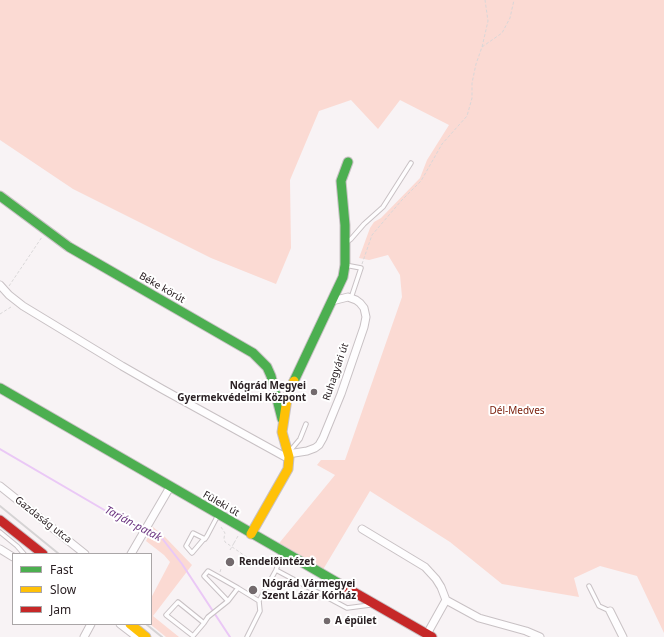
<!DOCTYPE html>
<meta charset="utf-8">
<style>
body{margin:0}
#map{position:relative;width:664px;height:637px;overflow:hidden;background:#f8f3f5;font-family:"Noto Sans",sans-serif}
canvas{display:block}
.legend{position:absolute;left:12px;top:553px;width:140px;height:72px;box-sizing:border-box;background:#fff;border:1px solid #aaa6a7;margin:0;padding:5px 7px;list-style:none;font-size:12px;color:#2b2124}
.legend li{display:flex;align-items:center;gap:8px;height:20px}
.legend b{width:20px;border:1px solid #aaa6a7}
</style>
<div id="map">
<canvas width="664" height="637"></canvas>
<ul class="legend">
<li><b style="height:5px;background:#4caf50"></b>Fast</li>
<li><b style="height:5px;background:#ffc107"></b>Slow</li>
<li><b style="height:5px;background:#c62828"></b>Jam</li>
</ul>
</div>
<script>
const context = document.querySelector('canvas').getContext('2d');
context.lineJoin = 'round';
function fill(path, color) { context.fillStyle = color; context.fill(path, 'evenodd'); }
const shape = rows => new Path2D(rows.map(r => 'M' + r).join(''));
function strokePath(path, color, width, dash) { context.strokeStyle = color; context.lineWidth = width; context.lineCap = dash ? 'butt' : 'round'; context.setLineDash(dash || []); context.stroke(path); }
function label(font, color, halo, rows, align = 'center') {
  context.font = font + ' "Noto Sans",sans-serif'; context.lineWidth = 4; context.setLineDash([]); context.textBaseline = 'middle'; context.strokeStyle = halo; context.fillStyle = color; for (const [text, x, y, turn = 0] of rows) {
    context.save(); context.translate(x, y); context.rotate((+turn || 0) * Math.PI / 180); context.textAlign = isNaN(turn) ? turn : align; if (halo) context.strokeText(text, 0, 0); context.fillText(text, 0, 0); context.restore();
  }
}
fill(shape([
 [0,0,664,0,664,633,637,576,600,566,574,578,579,597,502,584,450,542,370,491,321,573,276,547,335,475,317,465,321,460,345,460,402,297,400,275,388,255,369,260,359,258,370,228,374,222,381,218,420,178,427,160,449,125,400,100,378,129,351,100,319,111,290,180,291,248,276,284,211,258,73,189,0,140],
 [153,527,165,537,192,565,153,616,179,637,166,637,150,624,151,598,170,562,164,555,146,541]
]), '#fbdad3');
strokePath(shape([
 [0,449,130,525,161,537,182,564,230,637]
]), '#eac8f6', 2);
const lane = shape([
 [347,242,351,239,364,224,383,207,411,163],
 [345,265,361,268,351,298],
 [290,451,300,439,306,424],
 [0,532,17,546,24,554],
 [205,539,193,533,186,546,192,553,203,540,205,539,207,536,217,517],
 [276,570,347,608,370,605],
 [589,586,599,606,610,611],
 [238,588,228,601,204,576,208,571,217,576,238,588,259,601,276,570,282,553],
 [204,623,193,636,166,615,178,602,204,623,208,617,228,601],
 [247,637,260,611,259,601]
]);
const street = shape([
 [0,285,9,295,23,306,122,366,162,389,289,459],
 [288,454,307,451,315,448,319,445,323,438,341,394,364,327,366,317,364,308,360,303,356,300,348,297,332,301],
 [0,486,85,554],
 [362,529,425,567,436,579,441,587,446,600],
 [0,549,13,557],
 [131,554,170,487],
 [610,611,623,637],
 [120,624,137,637],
 [427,634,446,600,479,618,526,631,540,637],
 [84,637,91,624]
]);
const fast = shape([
 [0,196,69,247,253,353,267,367,271,376,282,419],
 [294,381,343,277,345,265,345,225,341,181,348,162],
 [0,388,345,587]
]);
const slow = shape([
 [251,534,288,469,289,457,282,432,287,399,294,381],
 [130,624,146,637]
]);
const jam = shape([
 [0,520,43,554],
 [345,587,432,637]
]);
strokePath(lane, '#c8c1c4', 5.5);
strokePath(street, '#c8c1c4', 9);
strokePath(fast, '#c8c1c4', 11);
strokePath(slow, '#c8c1c4', 11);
strokePath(jam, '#c8c1c4', 11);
strokePath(shape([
 [482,47,502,33,510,18,514,0],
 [362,264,372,235,401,201,421,181,442,144,467,116,472,98,472,83,476,64,482,47,488,21,485,0],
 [9,286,42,237],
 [0,314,11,307],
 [221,527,225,533,224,538,225,542,248,558,259,560,274,559],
 [234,543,238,536],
 [220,572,221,569]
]), '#d9d7d8', 1, [3, 2]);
strokePath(lane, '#fefdfe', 3.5);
strokePath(street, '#fefdfe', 7);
strokePath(fast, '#4caf50', 9);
strokePath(slow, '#ffc107', 9);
strokePath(jam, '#c62828', 9);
strokePath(shape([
 [0,506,59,554],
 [146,624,162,637]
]), '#d5d3d4', 2);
strokePath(shape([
 [230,550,234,543]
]), '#d9d7d8', 1, [3, 2]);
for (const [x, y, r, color] of [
 [314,392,4,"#736a6d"],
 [230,562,5,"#736a6d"],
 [253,590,5,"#736a6d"],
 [327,621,4,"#736a6d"]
]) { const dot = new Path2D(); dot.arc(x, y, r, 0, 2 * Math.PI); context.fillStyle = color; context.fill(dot); strokePath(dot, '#fff', 1.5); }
label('10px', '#2b2124', '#fff', [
 ["Béke körút",162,288,30],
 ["Ruhagyári út",336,372,-71],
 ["Füleki út",221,504,30],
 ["Gazdaság utca",43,520,38]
]);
label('bold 10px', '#2b2124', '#fff', [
 ["Nógrád Megyei",306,386,"right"],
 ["Gyermekvédelmi Központ",306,398,"right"],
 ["Rendelőintézet",239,562],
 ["Nógrád Vármegyei",262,584],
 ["Szent Lázár Kórház",262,596],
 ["A épület",335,621]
], 'left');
label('10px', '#781a06', '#fff', [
 ["Dél-Medves",517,411]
]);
label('italic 11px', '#6d3682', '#fff', [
 ["Tarján-patak",133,524,28]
]);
</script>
